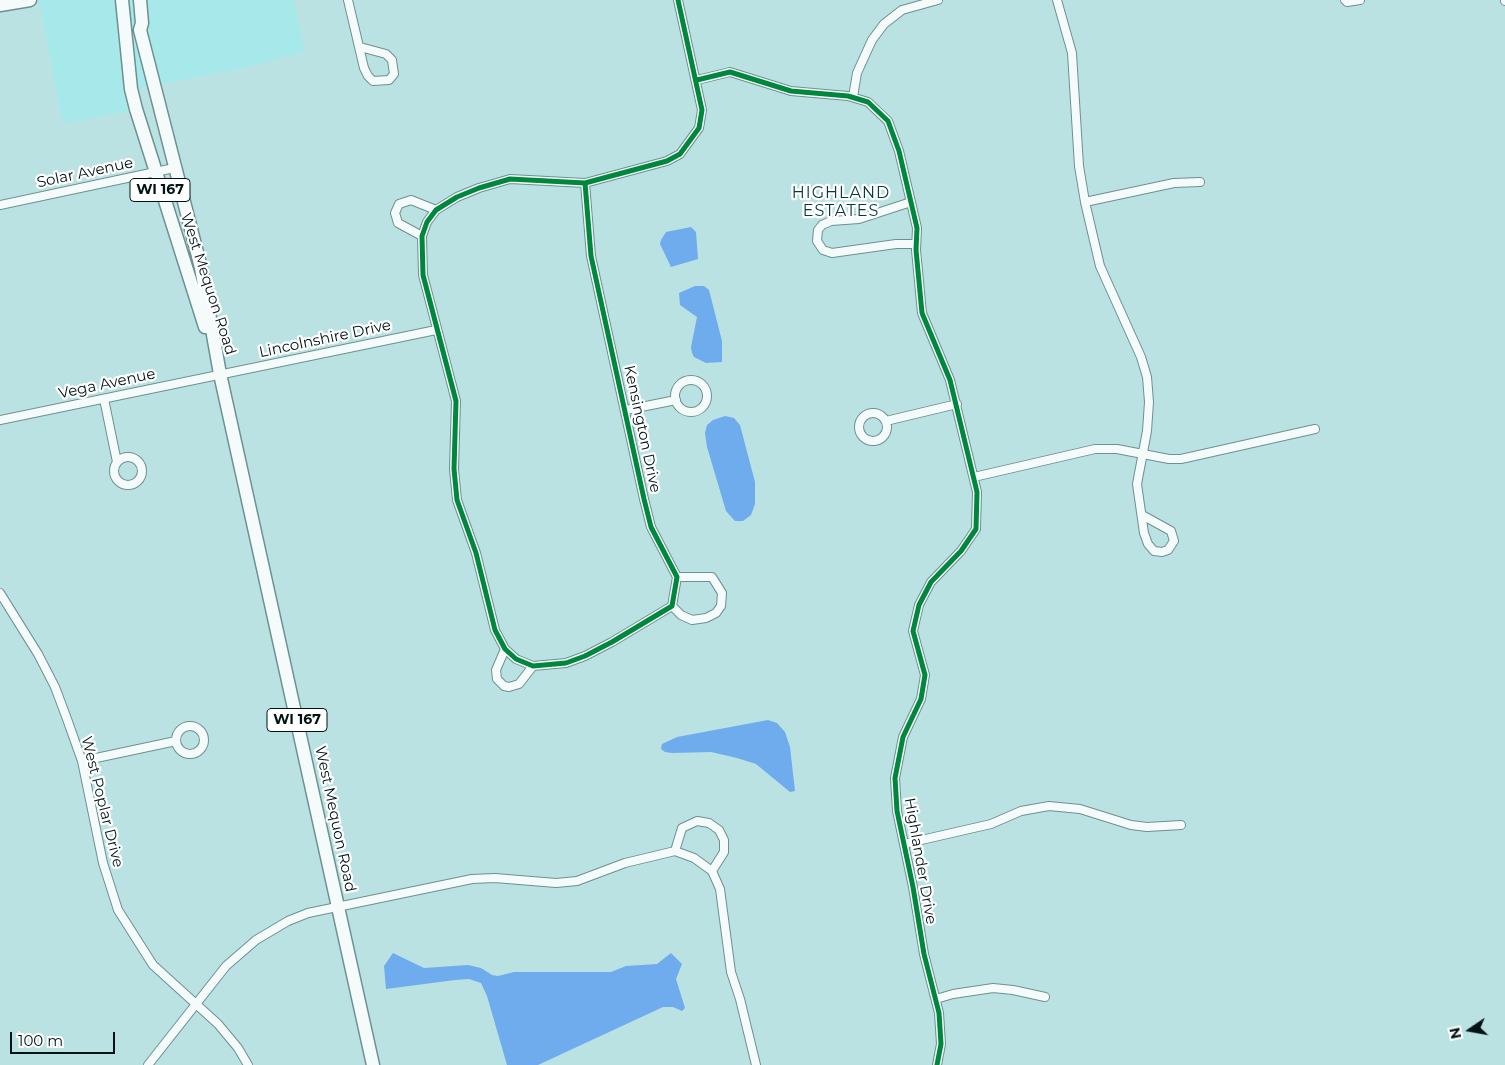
<!DOCTYPE html>
<style>
body{margin:0}
#map{position:relative;width:1505px;height:1065px;overflow:hidden;background:#bae2e2;font-family:Montserrat,sans-serif}
canvas{display:block}
.north{position:absolute;left:1445px;top:1005px;width:50px;height:50px;-webkit-text-stroke:4px #fff;paint-order:stroke;rotate:258deg;font-size:14px;font-weight:700;line-height:20px;text-align:center;color:#001314}
.north::after{content:'';display:block;margin:auto;width:18px;height:22px;background:#001314;clip-path:polygon(50% 0,100% 100%,50% 72%,0 100%)}
.scale{position:absolute;left:10px;top:1032px;width:105px;height:22px;box-sizing:border-box;border:2px solid #001314;border-top:0;padding-left:6px;font-size:15px;line-height:18px;white-space:nowrap;color:#001314;-webkit-text-stroke:4px #fff;paint-order:stroke}
</style>
<div id="map">
<canvas width="1505" height="1065"></canvas>
<div class="north">N</div>
<div class="scale">100 m</div>
</div>
<script>
const context = document.querySelector('canvas').getContext('2d');
context.lineJoin = 'round';
function fill(path, color) { context.fillStyle = color; context.fill(path, 'evenodd'); }
const shape = rows => new Path2D(rows.map(r => 'M' + r).join(''));
function strokePath(path, color, width, dash) { context.strokeStyle = color; context.lineWidth = width; context.lineCap = dash ? 'butt' : 'round'; context.setLineDash(dash || []); context.stroke(path); }
function label(font, color, halo, rows, align = 'center') {
  context.font = font + ' Montserrat,sans-serif'; context.lineWidth = 4.5; context.setLineDash([]); context.textBaseline = 'middle'; context.strokeStyle = halo; context.fillStyle = color; for (const [text, x, y, turn = 0] of rows) {
    context.save(); context.translate(x, y); context.rotate((+turn || 0) * Math.PI / 180); context.textAlign = isNaN(turn) ? turn : align; if (halo) context.strokeText(text, 0, 0); context.fillText(text, 0, 0); context.restore();
  }
}
fill(shape([
 [39,0,294,0,305,51,257,65,128,91,132,110,63,124]
]), '#a7e9ea');
fill(shape([
 [691,227,696,232,698,259,671,267,660,244,661,240,666,232],
 [695,286,704,286,709,290,722,341,722,362,706,363,694,357,692,353,691,347,697,317,680,305,679,293],
 [725,416,734,418,740,425,755,482,755,504,751,515,743,521,735,521,726,511,707,447,705,433,707,425,713,420],
 [768,720,777,723,785,732,790,747,795,791,790,792,756,764,737,758,711,752,672,753,665,752,661,749,662,744,677,737],
 [393,953,424,968,468,965,481,968,492,975,498,976,514,972,611,972,626,966,657,964,671,953,682,964,676,979,685,1008,682,1011,673,1007,663,1007,538,1065,507,1065,487,996,481,983,469,979,455,980,386,989,384,966]
]), '#6eaced');
const street = shape([
 [348,0,364,68,368,76,373,81,389,80,394,74,392,60,386,54,360,47],
 [1057,0,1072,53,1079,166,1085,202,1100,266,1141,357,1147,377,1149,402,1147,431,1137,484,1144,533,1148,544,1154,551,1162,552,1168,550,1174,541,1171,531,1142,515],
 [1345,0,1347,2,1360,0],
 [1505,0,1505,1],
 [697,80,730,72,791,91,848,96,868,102,888,121,899,151,917,228,916,250,922,313,950,380,977,492,976,529,961,551,931,582,919,605,913,631,925,675,921,699,903,737,895,778,897,811,913,887,924,954,939,1013,941,1044,937,1065],
 [853,97,857,73,872,40,884,24,902,10,938,0],
 [585,183,591,256,644,499,651,527,677,577,672,606,612,642,585,656,566,663,533,666,516,659,505,649,495,630,476,553,457,500,454,469,456,401,423,275,422,236,427,222,436,210,457,197,479,188,510,179,585,183,667,161,680,154,699,128,702,110,678,0],
 [911,202,859,219,831,221,822,225,818,230,817,241,823,250,832,253,896,244,916,244],
 [1085,202,1174,183,1200,182],
 [0,205,174,168],
 [422,236,398,223,395,213,399,204,411,200,436,210],
 '675 396a16 16 0 1 1 32 0a16 16 0 1 1-32 0Z',
 [104,399,117,462],
 [626,410,676,400],
 '859 427a14 14 0 1 1 28 0a14 14 0 1 1-28 0Z',
 [0,420,436,330],
 [886,421,957,404],
 '114 471a14 14 0 1 1 28 0a14 14 0 1 1-28 0Z',
 [974,477,1095,449,1117,449,1169,459,1181,459,1315,429],
 [0,593,38,654,55,687,67,719,82,761,103,863,118,910,153,965,218,1024,238,1048,248,1065],
 [672,606,681,615,692,620,706,618,716,613,721,606,722,593,712,577,677,577],
 [505,649,496,670,497,679,504,686,509,687,519,684,533,666],
 '176 740a14 14 0 1 1 28 0a14 14 0 1 1-28 0Z',
 [82,761,176,741],
 [904,844,991,824,1021,811,1049,806,1080,809,1131,825,1147,827,1181,825],
 [675,851,682,828,697,821,709,823,719,830,724,840,724,852,712,871],
 [936,999,953,994,993,988,1013,990,1045,997],
 [148,1065,226,966,256,940,288,921,308,913,472,879,495,878,556,883,577,881,625,863,675,851,694,858,712,871,720,889,731,972,740,999,756,1065]
]);
const primary = shape([
 [122,0,131,89,136,109,205,327],
 [140,0,142,23,140,30,201,268,220,374,373,1065],
 [0,5,30,0]
]);
strokePath(street, '#6e9090', 10);
strokePath(primary, '#6e9090', 15);
strokePath(street, '#f5fbfb', 8);
strokePath(primary, '#f5fbfb', 12);
strokePath(shape([
 [697,80,730,72,791,91,848,96,868,102,888,121,899,151,917,228,916,250,922,313,950,380,977,492,976,529,961,551,931,582,919,605,913,631,925,675,921,699,903,737,895,778,897,811,913,887,924,954,939,1013,941,1044,937,1065],
 [585,183,591,256,644,499,651,527,677,577,672,606,612,642,585,656,566,663,533,666,516,659,505,649,495,630,476,553,457,500,454,469,456,401,423,275,422,236,427,222,436,210,457,197,479,188,510,179,585,183,667,161,680,154,699,128,702,110,678,0]
]), '#00873e', 5);
for (const [x, y, w] of [
 [160,190,60],
 [297,720,60]
]) { const box = new Path2D(); box.roundRect(x - w / 2, y - 11.5, w, 23, 4); context.fillStyle = '#fff'; context.fill(box); strokePath(box, '#001314', 1); }
label('bold 14px', '#001314', null, [
 ["WI 167",160,190],
 ["WI 167",297,720]
]);
label('15px', '#001314', '#fff', [
 ["Solar Avenue",85,173,-12],
 ["West Mequon Road",208,284,72],
 ["Lincolnshire Drive",325,339,-12],
 ["Vega Avenue",107,384,-12],
 ["Kensington Drive",642,429,78],
 ["West Poplar Drive",102,802,76],
 ["West Mequon Road",335,819,78],
 ["Highlander Drive",920,861,80]
]);
context.letterSpacing = '1px';
label('16px', '#0d3738', '#fff', [
 ["HIGHLAND",841,193],
 ["ESTATES",841,211]
]);
context.letterSpacing = '0px';
</script>
